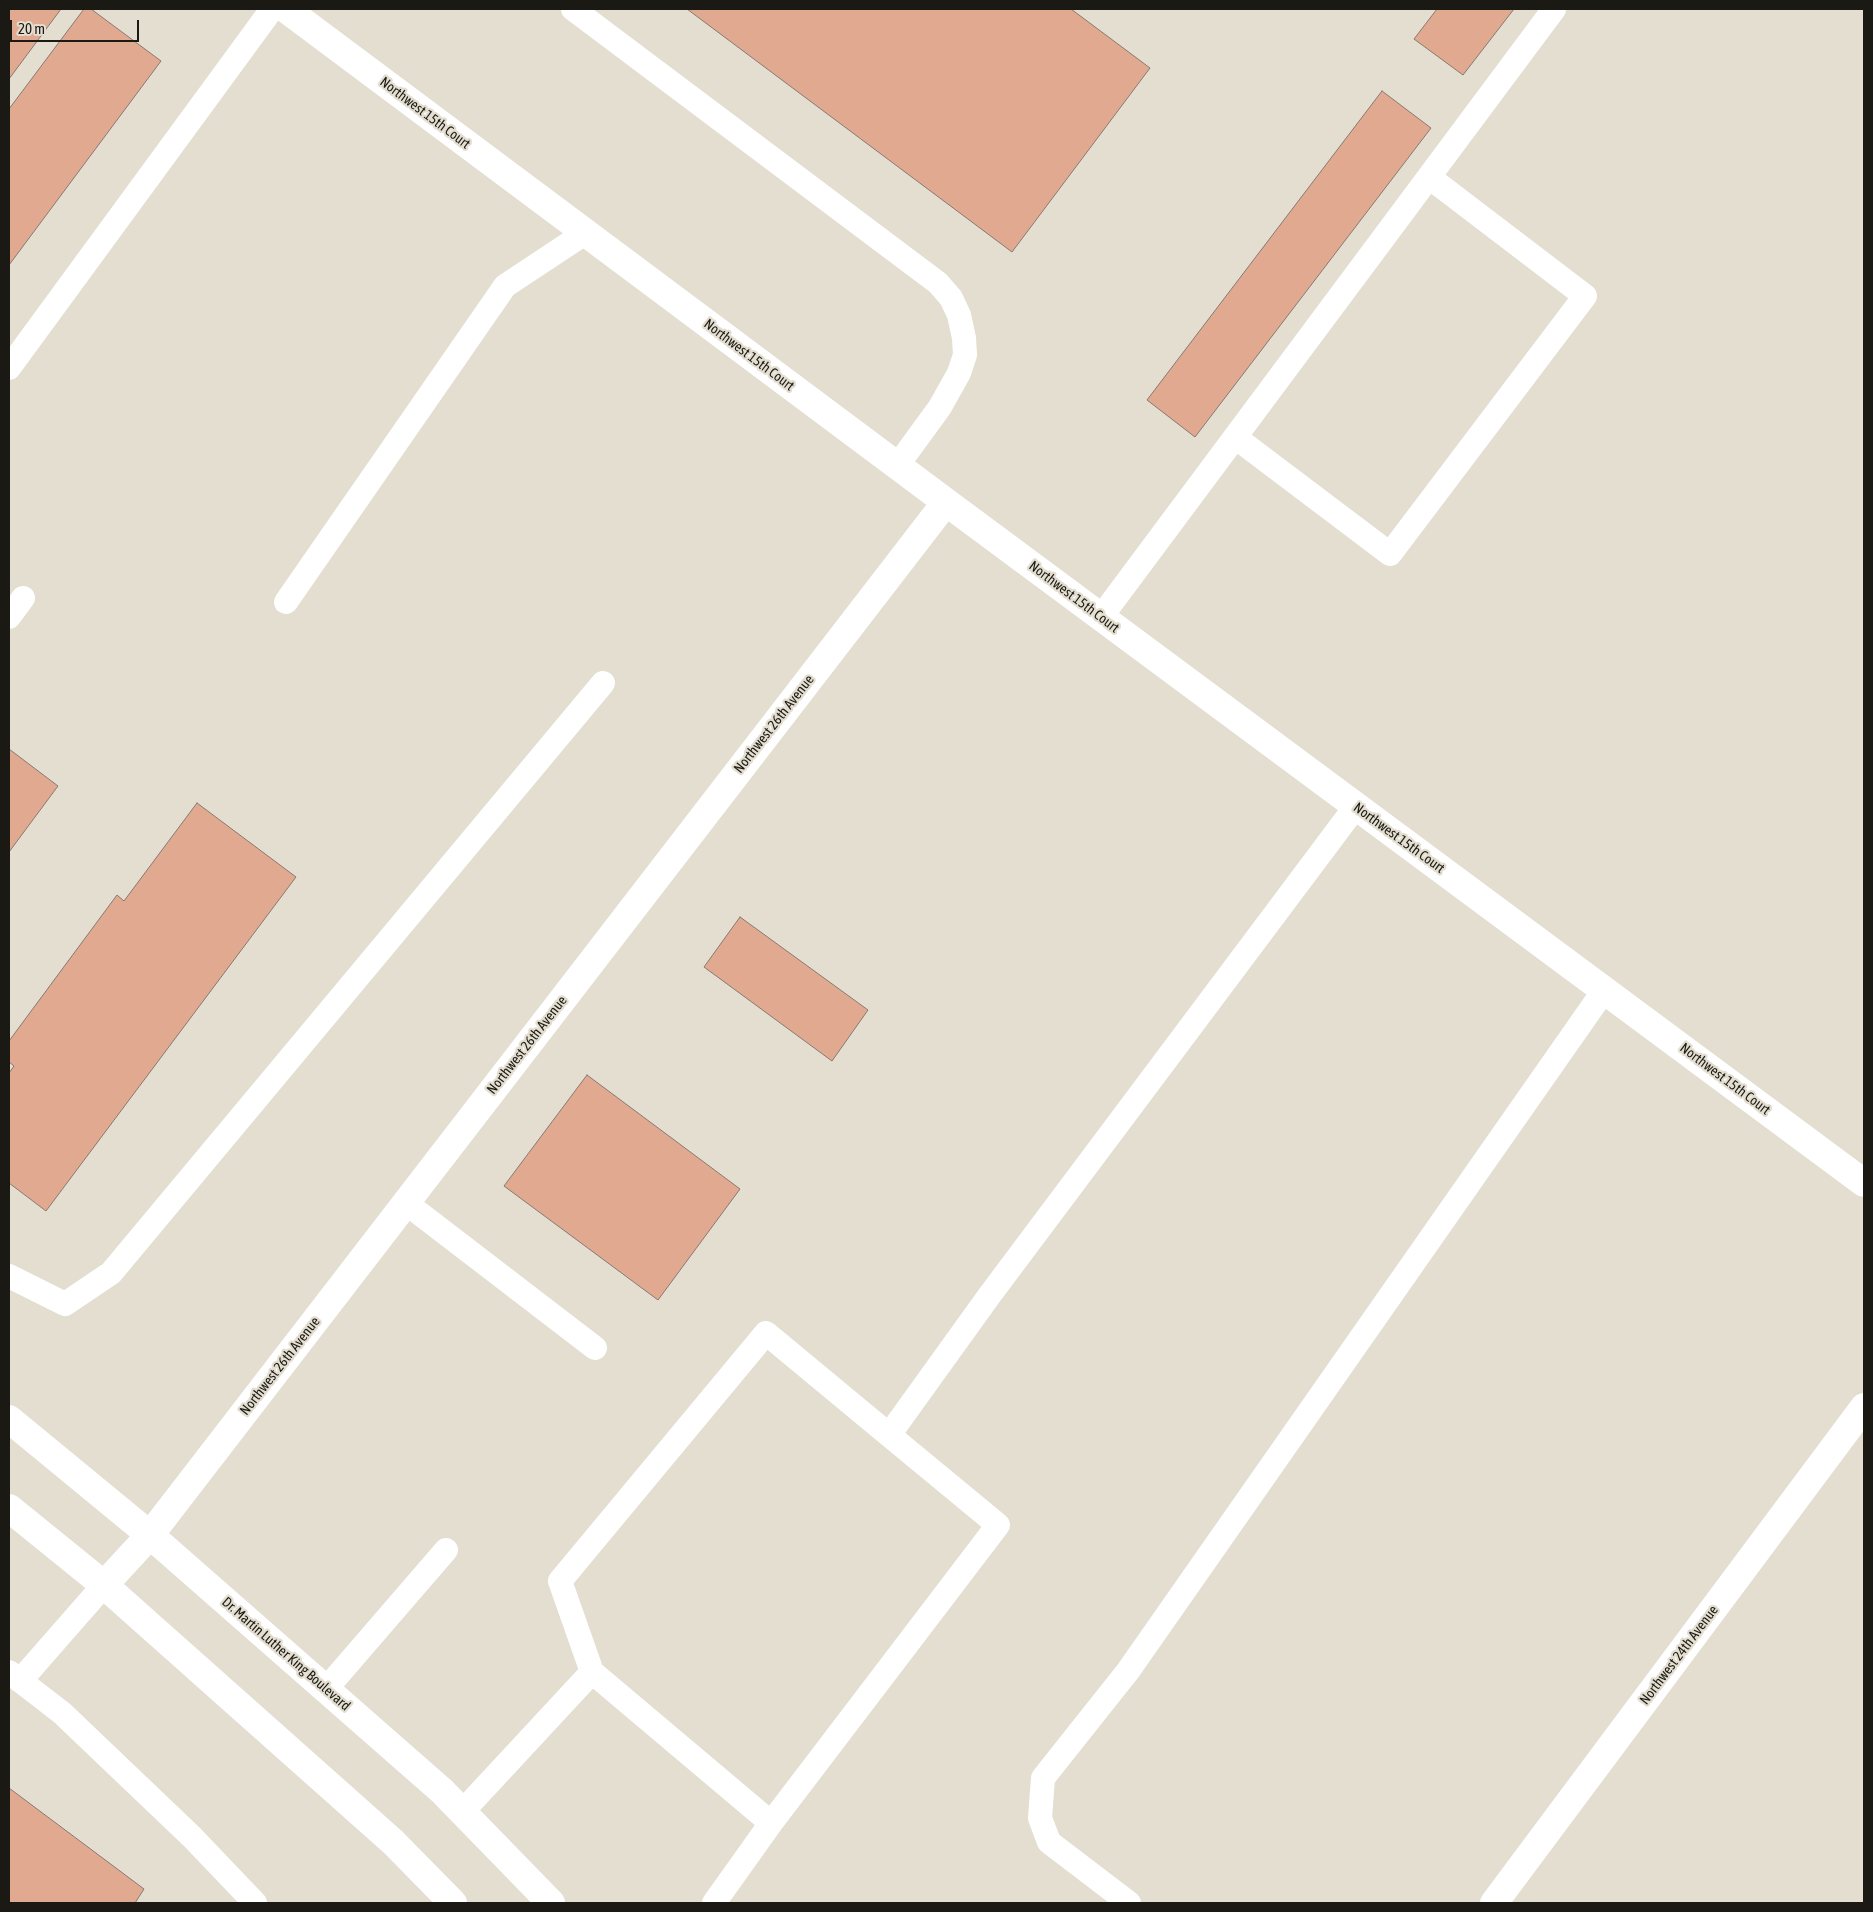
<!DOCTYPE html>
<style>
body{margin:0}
#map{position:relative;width:1873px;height:1912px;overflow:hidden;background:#e3ded0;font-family:"Asap Condensed",sans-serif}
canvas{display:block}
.frame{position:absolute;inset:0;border:10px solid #1a1914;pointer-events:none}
.scale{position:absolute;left:10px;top:20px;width:129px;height:22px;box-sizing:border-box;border:2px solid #1a1914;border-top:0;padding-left:6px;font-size:15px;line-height:18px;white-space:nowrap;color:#1a1914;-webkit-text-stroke:4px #e3ded0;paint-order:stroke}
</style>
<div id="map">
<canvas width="1873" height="1912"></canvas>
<div class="frame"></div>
<div class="scale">20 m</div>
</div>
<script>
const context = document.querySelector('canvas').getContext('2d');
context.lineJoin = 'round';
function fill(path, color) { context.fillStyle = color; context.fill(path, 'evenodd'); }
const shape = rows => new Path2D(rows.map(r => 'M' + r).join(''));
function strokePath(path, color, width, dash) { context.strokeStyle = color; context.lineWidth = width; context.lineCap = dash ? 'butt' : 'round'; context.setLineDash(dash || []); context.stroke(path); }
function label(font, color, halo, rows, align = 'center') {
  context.font = font + ' "Asap Condensed",sans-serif'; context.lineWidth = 4.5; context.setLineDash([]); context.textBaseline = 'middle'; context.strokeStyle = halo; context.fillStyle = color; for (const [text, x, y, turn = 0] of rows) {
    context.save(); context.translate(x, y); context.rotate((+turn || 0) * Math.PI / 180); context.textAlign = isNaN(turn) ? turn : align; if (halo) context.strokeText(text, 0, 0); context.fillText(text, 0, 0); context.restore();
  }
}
const building = shape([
 [9,9,61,9,9,79,9,9],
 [84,9,91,9,161,61,9,265,9,109,84,9],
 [687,9,1071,9,1150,68,1012,252,687,9],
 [1437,9,1514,9,1463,75,1414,39,1437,9],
 [1382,91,1431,128,1195,437,1147,400,1382,91],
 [9,749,58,786,9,852,9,749],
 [197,803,296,877,46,1211,9,1183,9,1073,14,1066,9,1062,9,1041,117,895,124,901,197,803],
 [740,917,868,1010,832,1061,704,967,740,917],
 [587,1075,740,1189,658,1300,504,1186,587,1075],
 [9,1788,144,1889,135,1903,9,1903,9,1788]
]);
fill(building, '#e1aa90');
strokePath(building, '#867872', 1);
strokePath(shape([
 [573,9,938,283,951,298,959,315,964,338,965,355,959,373,940,407,897,466],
 [9,368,272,9],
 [1235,437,1390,554,1585,296,1429,177],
 [286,602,505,286,585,233],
 [9,617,23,598],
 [1101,617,1554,9],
 [406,1203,595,1348],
 [9,1276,65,1304,111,1273,603,683],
 [9,1672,62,1713,192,1837,255,1903],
 [592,1672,560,1581,766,1333,889,1435],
 [20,1681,104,1585],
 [326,1689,446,1550],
 [462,1812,592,1672,771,1823],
 [714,1903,771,1823,998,1525,889,1435,989,1296,1356,806],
 [1129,1903,1049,1842,1040,1818,1043,1778,1128,1671,1605,989]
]), '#fff', 24);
strokePath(shape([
 [286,9,946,502,1864,1183],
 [104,1585,150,1535,946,502],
 [1494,1903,1864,1407]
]), '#fff', 28);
strokePath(shape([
 [9,1419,150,1535,442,1791,551,1903],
 [9,1508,104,1585,393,1842,453,1903]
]), '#fff', 28);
label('14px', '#1a1914', '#e3ded0', [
 ["Northwest 15th Court",425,113,37],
 ["Northwest 15th Court",749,355,37],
 ["Northwest 15th Court",1074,597,37],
 ["Northwest 26th Avenue",774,724,-52],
 ["Northwest 15th Court",1399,838,36],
 ["Northwest 26th Avenue",527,1045,-52],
 ["Northwest 15th Court",1725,1079,37],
 ["Northwest 26th Avenue",280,1366,-52],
 ["Dr. Martin Luther King Boulevard",286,1654,41],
 ["Northwest 24th Avenue",1679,1655,-53]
]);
</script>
